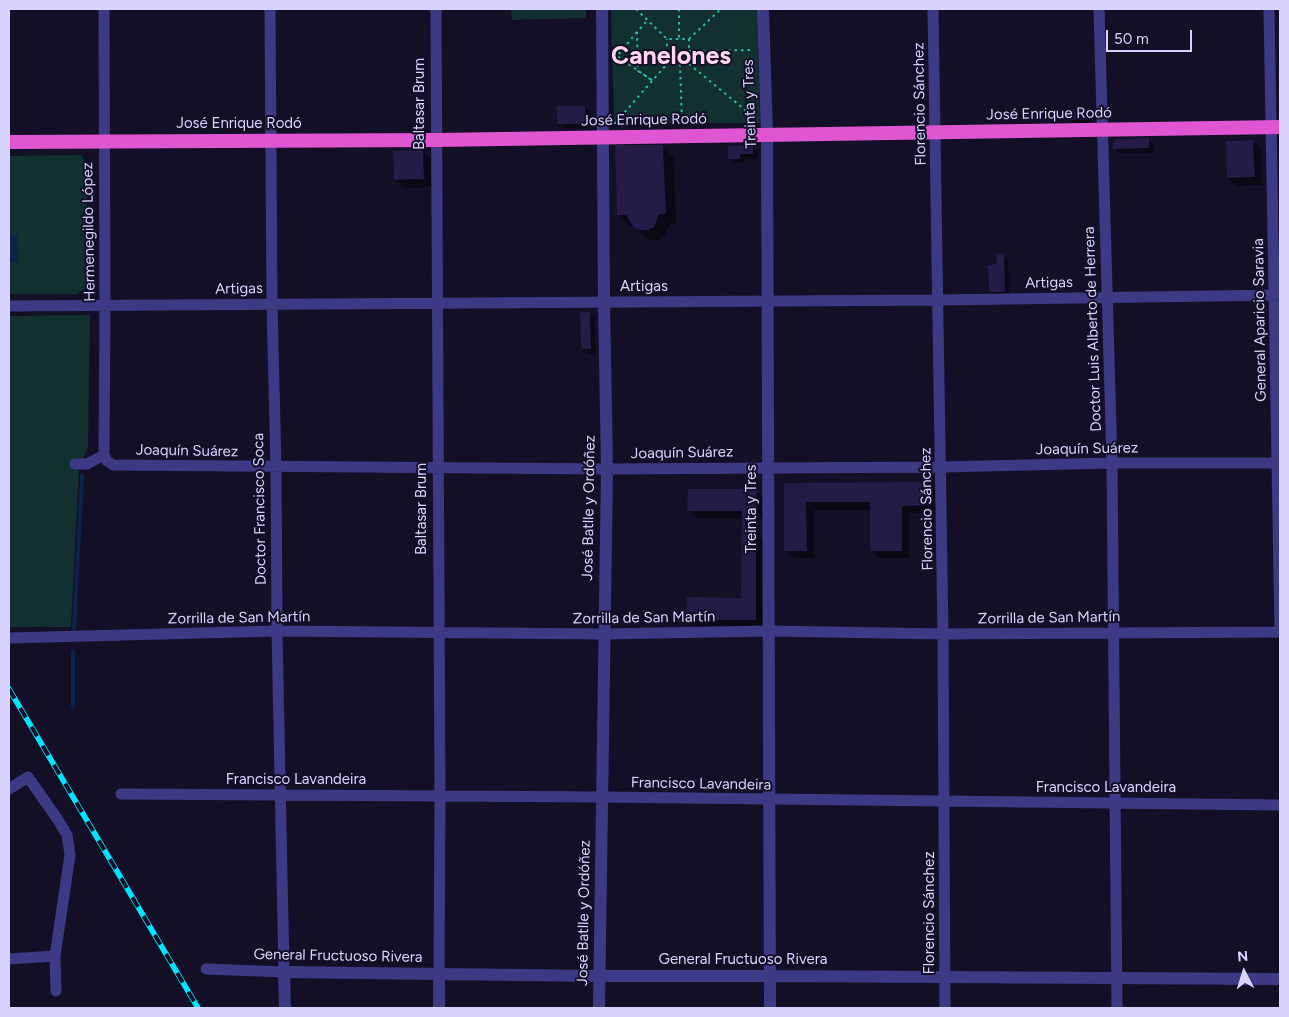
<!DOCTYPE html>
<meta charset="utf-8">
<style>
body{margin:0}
#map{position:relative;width:1289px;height:1017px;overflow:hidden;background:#130f26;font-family:Figtree,sans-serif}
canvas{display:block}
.frame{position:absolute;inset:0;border:10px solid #d9d4ff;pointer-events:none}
.north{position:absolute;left:1219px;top:947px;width:50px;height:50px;-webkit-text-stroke:4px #130f26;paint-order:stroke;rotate:355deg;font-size:14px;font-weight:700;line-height:20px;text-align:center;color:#d9d4ff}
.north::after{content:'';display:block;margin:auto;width:18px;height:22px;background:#d9d4ff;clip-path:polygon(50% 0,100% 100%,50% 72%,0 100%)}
.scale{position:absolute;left:1106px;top:30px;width:86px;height:22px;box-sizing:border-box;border:2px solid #d9d4ff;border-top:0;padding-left:6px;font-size:15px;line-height:18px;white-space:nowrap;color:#d9d4ff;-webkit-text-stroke:4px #130f26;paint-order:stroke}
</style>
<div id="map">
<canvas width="1289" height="1017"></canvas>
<div class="frame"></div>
<div class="north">N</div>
<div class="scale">50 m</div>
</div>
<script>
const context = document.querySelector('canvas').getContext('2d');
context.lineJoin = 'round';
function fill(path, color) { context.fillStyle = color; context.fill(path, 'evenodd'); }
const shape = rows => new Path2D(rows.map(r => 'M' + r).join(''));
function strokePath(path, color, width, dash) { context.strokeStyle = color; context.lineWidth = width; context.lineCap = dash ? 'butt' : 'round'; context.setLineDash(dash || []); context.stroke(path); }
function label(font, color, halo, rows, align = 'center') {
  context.font = font + ' Figtree,sans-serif'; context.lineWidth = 4; context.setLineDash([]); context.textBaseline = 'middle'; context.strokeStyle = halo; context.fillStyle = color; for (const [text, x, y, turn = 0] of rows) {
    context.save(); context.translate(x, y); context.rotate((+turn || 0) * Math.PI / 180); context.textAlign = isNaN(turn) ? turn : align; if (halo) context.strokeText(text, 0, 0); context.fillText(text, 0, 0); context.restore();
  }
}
fill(shape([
 [511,9,586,9,586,18,512,20],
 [611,9,757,9,760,123,614,123],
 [81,155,87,165,87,287,77,294,9,294,9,156],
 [90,315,88,447,79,470,71,627,9,627,9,316]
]), '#12302f');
fill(shape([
 [9,235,17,235,18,262,9,263]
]), '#0c2248');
fill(shape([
 [584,107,590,112,589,128,563,128,558,123],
 [1087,111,1092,116,1092,124,1074,124,1069,119],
 [1149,140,1154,145,1154,153,1120,153,1114,148],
 [1253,141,1261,149,1262,185,1236,186,1228,178],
 [663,147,674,158,676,224,670,224,665,237,659,240,652,240,646,238,634,226,629,226,619,215],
 [753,147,758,152,758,159,745,159,745,163,735,163,729,158],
 [423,151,431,159,431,187,403,188,395,180],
 [1003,255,1008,260,1009,297,995,297,990,292,998,266],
 [589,313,595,318,595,354,587,354,582,349],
 [929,483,937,491,937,513,909,513,909,558,879,558,871,550,871,510,814,510,814,558,794,558,786,550,786,484],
 [756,492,764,500,764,518,757,518,757,529,752,529,752,534,756,534,764,542,763,628,696,627,688,619,742,599,743,519,697,518,689,511]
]), '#0007');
strokePath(shape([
 [74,631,82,476],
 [73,707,73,652]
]), '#0c2248', 4);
fill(shape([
 [557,106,585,106,585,124,557,124],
 [1068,109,1088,109,1088,120,1068,120],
 [1149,138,1149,148,1113,149,1113,143,1116,139],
 [1253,140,1255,177,1227,178,1226,141],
 [615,145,663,145,666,214,659,214,654,227,648,230,640,230,634,227,626,215,617,215],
 [753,145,753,154,740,154,740,159,728,159,728,146],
 [423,150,424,179,394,180,393,151],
 [996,254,1004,254,1005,292,989,292,988,265,997,264],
 [580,312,590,312,591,349,581,349],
 [929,482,929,505,902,506,902,551,870,551,870,502,806,502,807,551,784,551,784,483],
 [688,489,744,489,744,490,757,490,756,511,750,511,750,521,745,521,745,533,756,533,756,620,686,620,687,597,741,598,742,511,687,511]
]), '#241b47');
strokePath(shape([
 [636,9,667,39,689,39,689,64,667,64,667,39],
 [679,9,679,39],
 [637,32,617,56,653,81,638,71,637,32,647,21],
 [689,39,721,9],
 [689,51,752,50],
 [680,64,682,124],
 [689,64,755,118],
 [616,122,667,64],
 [614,123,624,123]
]), '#2fb8b0', 2, [2.5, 4]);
strokePath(shape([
 [104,9,105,306,104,455,107,461,113,465,607,469,941,467,1112,463,1280,463],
 [436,9,440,796,439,974],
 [933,9,943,634,945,1008],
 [1099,9,1112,463,1117,1008],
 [1269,9,1280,632],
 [9,306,939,300,1280,295],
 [75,464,87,464,104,455],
 [9,638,277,631,603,634,769,631,943,634,1280,632],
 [9,789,28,777,58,820,67,835,70,855,55,956,56,991],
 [121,794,602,797,1280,805],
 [9,959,55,956],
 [206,969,284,972,277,631,276,467,272,304,270,9]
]), '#3d3a85', 11);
strokePath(shape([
 [763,9,767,135,770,1008],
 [439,974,439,1008],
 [285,1008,284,972,599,976,770,976,1280,979],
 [599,1008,607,469,604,302,602,9]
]), '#3d3a85', 12);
strokePath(shape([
 [9,142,437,140,1280,127]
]), '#e055d1', 14);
const rail = shape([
 [9,689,198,1008]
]);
strokePath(rail, '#00e5ff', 5.5);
strokePath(rail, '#130f26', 4, [11]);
label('15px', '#d9d4ff', '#130f26', [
 ["Baltasar Brum",420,104,-90],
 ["Treinta y Tres",750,104,-92],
 ["Florencio Sánchez",920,104,-91],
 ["José Enrique Rodó",1049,114,-1],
 ["José Enrique Rodó",644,120,-1],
 ["José Enrique Rodó",239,124],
 ["Hermenegildo López",89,232,-91],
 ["Artigas",1049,283,-1],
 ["Artigas",644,287],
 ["Artigas",239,289,-1],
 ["General Aparicio Saravia",1260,320,-91],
 ["Doctor Luis Alberto de Herrera",1093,329,-92],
 ["Joaquín Suárez",1087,449,-1],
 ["Joaquín Suárez",187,451,1],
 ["Joaquín Suárez",682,453,-1],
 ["José Batlle y Ordóñez",589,508,-89],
 ["Doctor Francisco Soca",260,509,-91],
 ["Baltasar Brum",422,509,-90],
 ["Treinta y Tres",752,509,-90],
 ["Florencio Sánchez",927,509,-91],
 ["Zorrilla de San Martín",239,618,-1],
 ["Zorrilla de San Martín",644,618,-1],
 ["Zorrilla de San Martín",1049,618,-1],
 ["Francisco Lavandeira",296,780],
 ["Francisco Lavandeira",701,784,1],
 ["Francisco Lavandeira",1106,788],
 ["José Batlle y Ordóñez",584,913,-89],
 ["Florencio Sánchez",930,913,-90],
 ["General Fructuoso Rivera",338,956,1],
 ["General Fructuoso Rivera",743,960]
]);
label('bold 25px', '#ffd6f0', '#130f26', [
 ["Canelones",671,57]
]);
</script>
